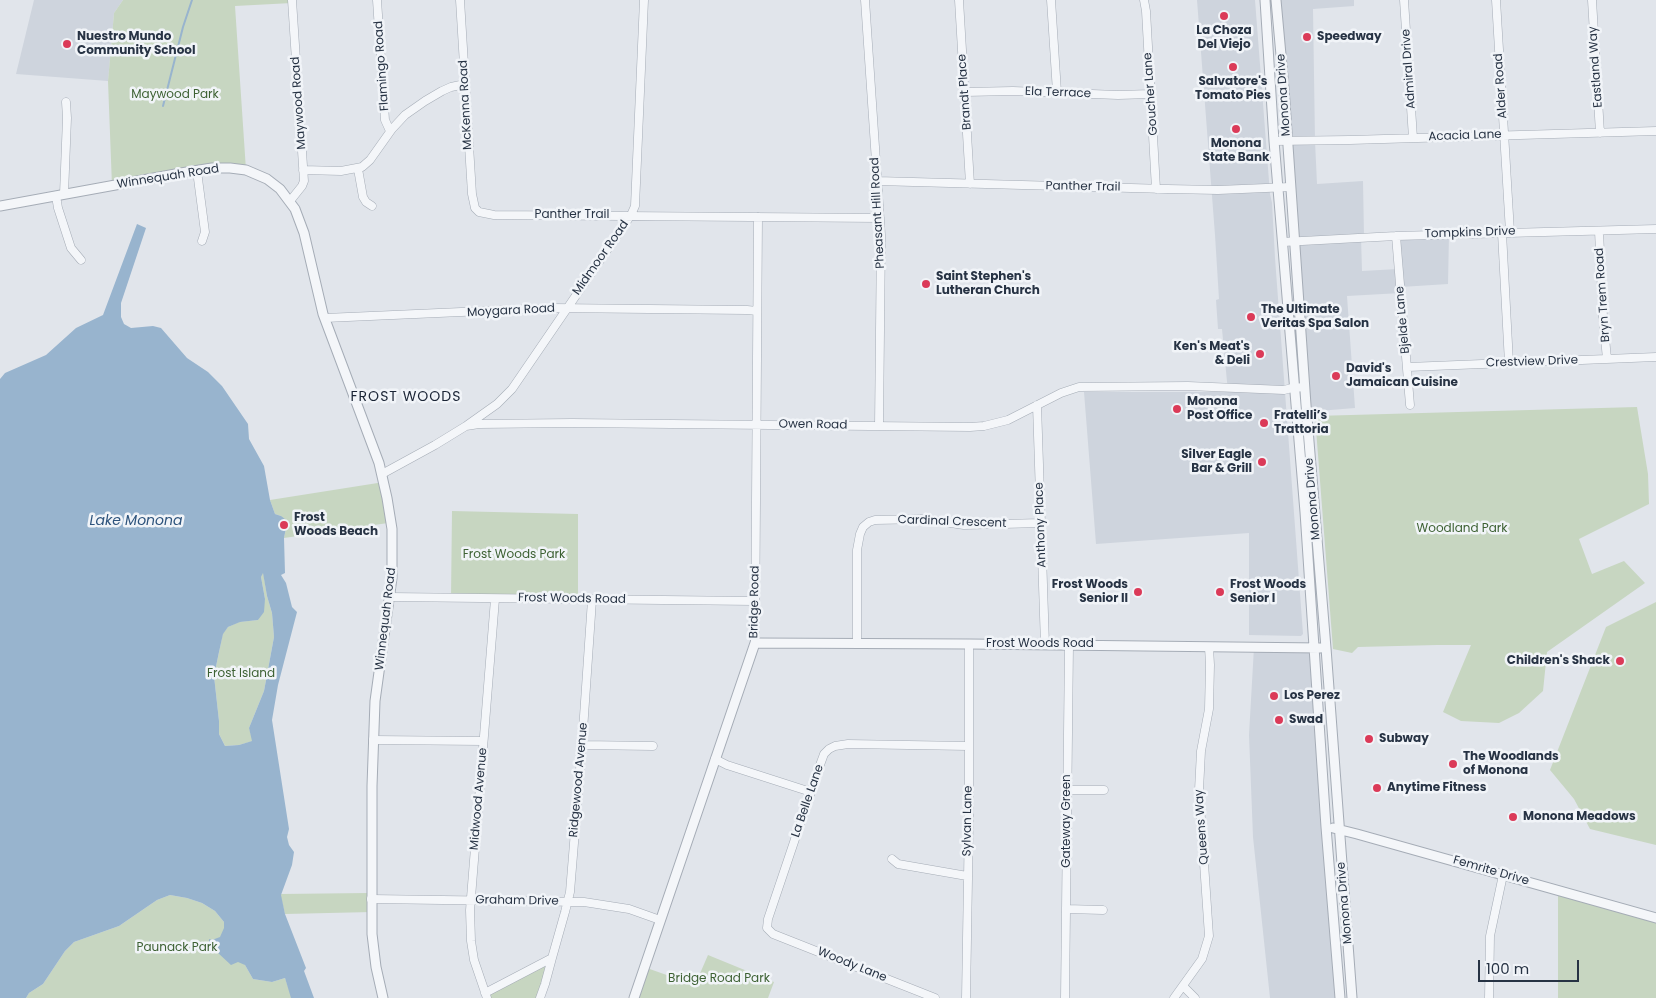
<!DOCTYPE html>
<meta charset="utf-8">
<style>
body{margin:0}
#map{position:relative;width:1656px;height:998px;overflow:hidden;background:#e1e5eb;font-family:Poppins,sans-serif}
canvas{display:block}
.scale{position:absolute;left:1478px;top:960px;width:101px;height:22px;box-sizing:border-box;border:2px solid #273344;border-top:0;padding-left:6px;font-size:15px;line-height:18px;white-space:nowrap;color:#273344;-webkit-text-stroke:4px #f1f4f8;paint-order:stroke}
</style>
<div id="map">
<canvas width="1656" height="998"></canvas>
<div class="scale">100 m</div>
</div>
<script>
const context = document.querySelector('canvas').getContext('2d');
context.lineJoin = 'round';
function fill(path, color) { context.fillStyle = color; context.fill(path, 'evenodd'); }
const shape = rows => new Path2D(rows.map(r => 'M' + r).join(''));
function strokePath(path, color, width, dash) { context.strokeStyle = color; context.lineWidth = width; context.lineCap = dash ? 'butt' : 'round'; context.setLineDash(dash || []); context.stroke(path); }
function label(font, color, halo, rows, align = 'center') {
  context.font = font + ' Poppins,sans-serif'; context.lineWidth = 5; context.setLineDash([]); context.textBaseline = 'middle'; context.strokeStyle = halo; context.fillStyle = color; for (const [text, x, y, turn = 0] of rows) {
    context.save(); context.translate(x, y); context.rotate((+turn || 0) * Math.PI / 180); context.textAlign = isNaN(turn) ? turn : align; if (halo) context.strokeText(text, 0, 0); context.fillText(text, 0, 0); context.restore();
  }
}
fill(shape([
 [34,0,123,0,114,13,108,81,16,74],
 [1197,0,1255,0,1270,194,1272,203,1275,258,1303,634,1301,636,1249,635,1249,533,1096,544,1084,392,1228,392,1222,329,1218,329,1216,300,1219,299,1215,235],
 [1276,0,1354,0,1354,6,1313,9,1315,141,1317,184,1363,181,1364,237,1361,237,1362,271,1398,269,1396,236,1449,234,1448,284,1401,287,1401,293,1347,296,1355,408,1306,412],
 [1254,647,1315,648,1340,998,1270,998,1253,837,1249,735]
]), '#ced4dd');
fill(shape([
 [123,0,292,0,292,3,235,6,246,170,230,168,112,186,108,81,114,13],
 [1637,407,1648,474,1649,504,1579,539,1592,574,1624,561,1645,583,1547,652,1543,691,1519,713,1499,723,1461,721,1443,712,1471,645,1437,645,1358,647,1352,653,1333,649,1315,416],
 [384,482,388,523,284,538,286,528,281,516,275,514,270,500],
 [452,511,578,514,578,600,451,598],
 [263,571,267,596,272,613,274,637,264,691,249,728,253,741,239,745,225,746,219,734,219,721,214,676,219,652,223,633,228,627,239,622,258,620,265,599,261,577],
 [1656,602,1656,845,1590,829,1574,799,1550,770,1606,627],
 [368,893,372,912,285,914,280,894],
 [170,895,187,898,202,903,215,911,224,922,224,928,253,979,272,982,285,978,292,998,26,998,29,993,43,984,65,951,74,942,119,926,157,900],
 [1558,895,1656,919,1656,998,1558,998],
 [708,955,774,982,768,998,634,998,644,967,695,985],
 [552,958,540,998,487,998,485,993]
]), '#c7d6c1');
fill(shape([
 [137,224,146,228,121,303,121,317,124,324,131,328,153,326,161,328,187,358,208,372,222,386,248,424,249,439,264,466,270,500,275,514,281,516,290,523,286,528,284,538,285,573,281,575,286,583,292,607,297,612,278,685,272,720,289,829,287,837,289,845,294,852,292,865,281,895,285,914,306,968,304,971,314,998,291,998,285,978,272,982,253,979,245,965,238,962,231,965,217,952,209,941,209,939,212,940,220,937,224,928,224,922,215,911,202,903,187,898,170,895,157,900,119,926,74,942,65,951,43,984,29,993,26,998,0,998,0,379,5,373,46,355,76,328,103,315],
 [263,573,267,596,272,613,274,637,264,691,249,728,252,741,239,745,225,746,219,734,219,721,214,676,219,652,223,634,228,627,240,622,258,620,264,612,265,599,261,577]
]), '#98b4ce');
strokePath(shape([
 [163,106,183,27,192,0]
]), '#98b4ce', 2);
const minor = shape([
 [377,0,385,120,390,131],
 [460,0,472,194,475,208,479,212,494,215,880,218],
 [865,0,881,235,879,426],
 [959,0,970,184],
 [1051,0,1057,92],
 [1144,0,1146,11,1156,189],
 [1404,0,1413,138],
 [1496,0,1510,232],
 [1592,0,1600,133],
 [965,92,1013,91,1118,95,1151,94],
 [1274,141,1350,140,1656,131],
 [358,169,363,197,366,202,372,206],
 [303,170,341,171,362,167,370,160,392,129,405,115,425,101,442,91,451,87,465,84],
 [197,171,205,232,202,241],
 [877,181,1167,189,1218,190,1290,187],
 [64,194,67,118,66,102],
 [56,196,58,208,71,248,81,260],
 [290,201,302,186,304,181,292,0],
 [1599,231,1603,317,1607,359],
 [1502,233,1509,363],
 [1396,236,1410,405],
 [1283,242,1396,236,1656,229],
 [325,318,552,308,747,310,757,311],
 [1408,367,1656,357],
 [1037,405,1045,645],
 [466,426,479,424,572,423,970,427,984,426,1008,420,1061,393,1079,387,1188,386,1284,390,1292,388,1305,387],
 [382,474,435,445,466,426,497,404,512,389,631,215,635,206,644,0],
 [390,597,754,601],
 [755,643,758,217],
 [857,643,857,550,860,534,863,527,869,522,875,520,924,519,964,525,1041,523],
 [373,740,483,741],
 [582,745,653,746],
 [715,759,727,765,811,792],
 [1067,790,1104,790],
 [892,859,898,864,967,876],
 [371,899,584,902,629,909,660,920],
 [1066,909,1103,910],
 [1183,986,1195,998],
 [485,993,552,958,565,912,570,892,582,745,592,600],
 [487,998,474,960,471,941,470,910,495,599],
 [540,998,545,984,552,958],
 [935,998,773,934,767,928,768,919,820,765,824,754,829,749,835,746,848,744,968,746],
 [966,998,969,819,969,644],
 [1065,998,1069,645],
 [1174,998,1202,959,1209,936,1199,790,1201,751,1209,709,1210,665,1209,647],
 [1489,998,1490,936,1503,875]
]);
const tertiary = shape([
 [1265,0,1274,141,1305,512,1326,827,1340,998],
 [1276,0,1284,88,1306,405,1326,648,1352,998],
 [0,206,181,173,212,168,230,168,246,170,267,179,280,189,295,209,304,233,323,314,379,463,387,498,392,529,392,578,375,701,372,786,372,934,376,967,383,998],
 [1333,828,1357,834,1656,918],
 [634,998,755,643,969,644,1320,648]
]);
strokePath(minor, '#a5acb6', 9);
strokePath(tertiary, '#a5acb6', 11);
strokePath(minor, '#f4f6f9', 8);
strokePath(tertiary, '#f4f6f9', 9);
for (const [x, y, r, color] of [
 [1224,16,5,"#db3a58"],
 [1307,37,5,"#db3a58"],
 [67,44,5,"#db3a58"],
 [1233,67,5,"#db3a58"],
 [1236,129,5,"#db3a58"],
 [926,284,5,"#db3a58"],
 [1251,317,5,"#db3a58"],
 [1260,354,5,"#db3a58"],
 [1336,376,5,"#db3a58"],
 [1177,409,5,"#db3a58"],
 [1264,423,5,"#db3a58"],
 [1262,462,5,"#db3a58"],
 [284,525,5,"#db3a58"],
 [1138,592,5,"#db3a58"],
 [1220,592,5,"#db3a58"],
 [1620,661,5,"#db3a58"],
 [1274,696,5,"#db3a58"],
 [1279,720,5,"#db3a58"],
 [1369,739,5,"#db3a58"],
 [1453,764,5,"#db3a58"],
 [1377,788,5,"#db3a58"],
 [1513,817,5,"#db3a58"]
]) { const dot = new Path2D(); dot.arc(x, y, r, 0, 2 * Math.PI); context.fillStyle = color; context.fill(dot); strokePath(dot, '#f1f4f8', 2); }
label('bold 12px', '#273344', '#f1f4f8', [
 ["La Choza",1224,31,"center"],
 ["Del Viejo",1224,45,"center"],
 ["Nuestro Mundo",77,37],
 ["Community School",77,51],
 ["Speedway",1317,37],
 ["Salvatore's",1233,82,"center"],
 ["Tomato Pies",1233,96,"center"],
 ["Monona",1236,144,"center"],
 ["State Bank",1236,158,"center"],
 ["Saint Stephen's",936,277],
 ["Lutheran Church",936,291],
 ["The Ultimate",1261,310],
 ["Veritas Spa Salon",1261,324],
 ["Ken's Meat's",1250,347,"right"],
 ["& Deli",1250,361,"right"],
 ["David's",1346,369],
 ["Jamaican Cuisine",1346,383],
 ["Monona",1187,402],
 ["Post Office",1187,416],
 ["Fratelli’s",1274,416],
 ["Trattoria",1274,430],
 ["Silver Eagle",1252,455,"right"],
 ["Bar & Grill",1252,469,"right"],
 ["Frost",294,518],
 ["Woods Beach",294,532],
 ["Frost Woods",1128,585,"right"],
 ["Senior II",1128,599,"right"],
 ["Frost Woods",1230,585],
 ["Senior I",1230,599],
 ["Children's Shack",1610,661,"right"],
 ["Los Perez",1284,696],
 ["Swad",1289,720],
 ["Subway",1379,739],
 ["The Woodlands",1463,757],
 ["of Monona",1463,771],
 ["Anytime Fitness",1387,788],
 ["Monona Meadows",1523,817]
], 'left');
label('12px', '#273344', '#f1f4f8', [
 ["Flamingo Road",382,66,-94],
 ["Eastland Way",1596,67,-94],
 ["Admiral Drive",1409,69,-94],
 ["Alder Road",1501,86,-94],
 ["Brandt Place",965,92,-94],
 ["Ela Terrace",1058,93,2],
 ["Goucher Lane",1151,94,-94],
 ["Monona Drive",1284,95,-94],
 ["Maywood Road",299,103,-94],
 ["McKenna Road",466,105,-93],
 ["Acacia Lane",1465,136,-2],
 ["Winnequah Road",168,177,-9],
 ["Panther Trail",1083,187,1],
 ["Pheasant Hill Road",878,213,-93],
 ["Panther Trail",572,215],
 ["Tompkins Drive",1470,233,-2],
 ["Midmoor Road",601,258,-55],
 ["Bryn Trem Road",1603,295,-94],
 ["Moygara Road",511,311,-3],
 ["Bjelde Lane",1403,320,-95],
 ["Crestview Drive",1532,362,-2],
 ["Owen Road",813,425,1],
 ["Monona Drive",1313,499,-95],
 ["Cardinal Crescent",952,522,2],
 ["Anthony Place",1041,525,-92],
 ["Frost Woods Road",572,599,1],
 ["Bridge Road",755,602,-89],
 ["Winnequah Road",386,619,-83],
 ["Frost Woods Road",1040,644],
 ["Ridgewood Avenue",579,780,-85],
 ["Midwood Avenue",479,799,-85],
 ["La Belle Lane",808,801,-71],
 ["Sylvan Lane",968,821,-89],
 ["Gateway Green",1067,821,-90],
 ["Queens Way",1202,827,-94],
 ["Femrite Drive",1491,871,16],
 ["Graham Drive",517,901,1],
 ["Monona Drive",1345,903,-95],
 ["Woody Lane",852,965,22]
]);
label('12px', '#3d6133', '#f1f4f8', [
 ["Maywood Park",175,95],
 ["Woodland Park",1462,529],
 ["Frost Woods Park",514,555],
 ["Frost Island",241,674],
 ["Paunack Park",177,948],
 ["Bridge Road Park",719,979]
]);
context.letterSpacing = '1px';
label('14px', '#1a2435', '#f1f4f8', [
 ["FROST WOODS",406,397]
]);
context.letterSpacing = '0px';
label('italic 14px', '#2d537c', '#f1f4f8', [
 ["Lake Monona",136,521]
]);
</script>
